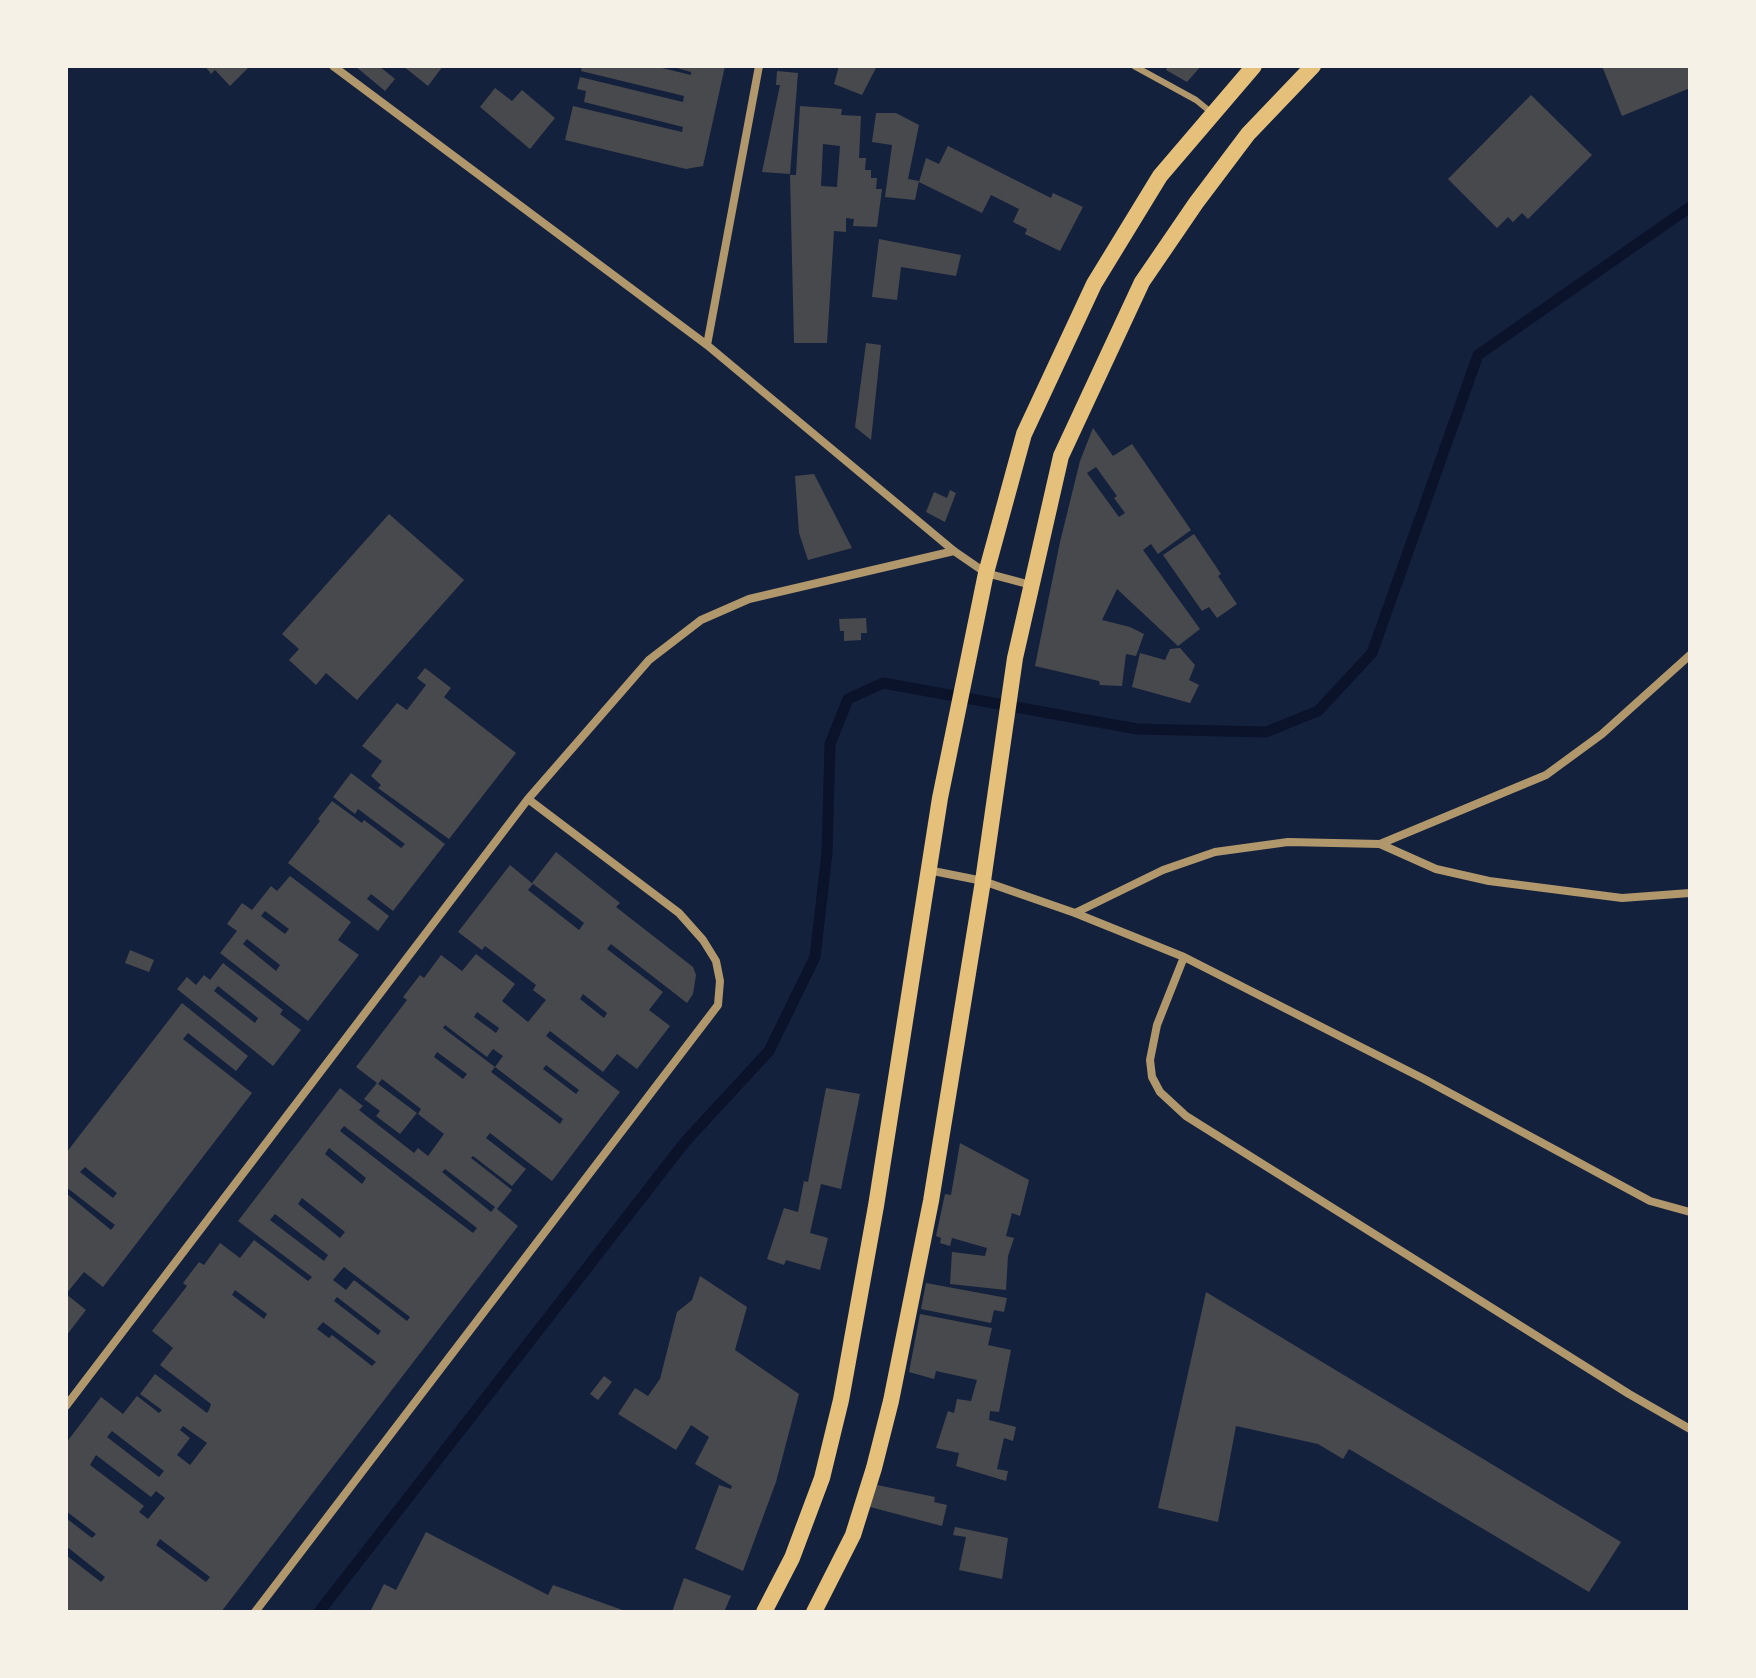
<!DOCTYPE html>
<style>
body{margin:0}
#map{position:relative;width:1756px;height:1678px;overflow:hidden;background:#14213d;font-family:"Space Grotesk",sans-serif}
canvas{display:block}
.frame{position:absolute;inset:0;border:68px solid #f6f1e7;pointer-events:none}
</style>
<div id="map">
<canvas width="1756" height="1678"></canvas>
<div class="frame"></div>
</div>
<script>
const context = document.querySelector('canvas').getContext('2d');
context.lineJoin = 'round';
const shape = rows => new Path2D(rows.map(r => 'M' + r).join(''));
function strokePath(path, color, width, dash) { context.strokeStyle = color; context.lineWidth = width; context.lineCap = dash ? 'butt' : 'round'; context.setLineDash(dash || []); context.stroke(path); }
function fill(path, color) { context.fillStyle = color; context.fill(path, 'evenodd'); }
strokePath(shape([
 [319,1612,685,1142,769,1051,815,957,827,853,830,744,848,699,883,683,1137,729,1266,732,1318,711,1372,653,1478,355,1690,207]
]), '#0b132b', 11);
fill(shape([
 [205,66,250,66,230,86,215,70,211,74],
 [355,66,379,66,395,79,385,91],
 [403,66,443,66,428,86],
 [582,66,654,66,691,75,691,72,670,66,725,66,703,166,686,169,565,140,573,106,682,132,683,127,584,102,586,91,577,89,580,77,683,102,684,96,581,71],
 [839,66,877,66,862,95,834,84],
 [1168,66,1201,66,1187,82,1166,70],
 [1602,66,1690,66,1690,88,1622,116],
 [777,71,798,73,790,174,762,172,780,85,776,85],
 [495,88,512,101,522,90,555,118,530,149,480,107],
 [1531,95,1592,155,1528,219,1522,213,1513,222,1508,217,1497,228,1448,179],
 [800,106,842,109,841,115,861,116,859,158,866,158,865,170,871,170,871,178,877,178,876,189,882,189,877,227,853,226,854,219,846,218,846,232,834,231,827,343,794,343,790,175,796,175],
 [823,144,840,146,837,187,821,186],
 [876,113,896,113,919,125,908,179,919,181,915,200,885,197,892,145,872,142],
 [948,146,1051,198,1053,193,1083,207,1060,251,1025,234,1027,229,1013,222,1019,209,991,195,982,213,919,182,926,158,939,164],
 [879,239,961,255,956,276,901,267,897,300,872,297],
 [866,343,881,345,871,440,855,427],
 [1093,428,1113,456,1132,444,1191,530,1158,554,1151,544,1143,550,1200,629,1178,646,1117,589,1102,620,1130,627,1144,634,1136,656,1126,654,1122,686,1100,685,1099,681,1035,666,1060,542,1080,461],
 [1096,467,1117,496,1114,498,1125,513,1119,517,1087,473],
 [814,474,852,548,808,560,799,533,795,476],
 [950,490,956,493,945,522,926,512,934,492,947,498],
 [389,514,464,580,357,700,326,673,316,685,289,660,299,649,282,634],
 [1194,534,1221,574,1218,576,1237,604,1217,618,1209,607,1202,611,1163,555],
 [866,618,867,633,861,633,861,640,844,641,844,631,840,631,839,619],
 [1180,648,1195,665,1189,680,1199,685,1190,703,1132,687,1140,653,1165,660,1170,649],
 [425,668,451,688,444,697,516,753,449,839,378,788,381,785,371,776,382,761,362,746,397,703,407,710,426,685,417,678],
 [351,773,445,844,393,911,371,894,367,899,389,916,378,931,288,863,320,821,318,819,332,801,362,823,364,820,401,848,405,844,358,809,355,814,333,797],
 [556,852,620,903,616,907,693,967,696,975,693,994,687,1003,611,944,607,949,663,992,649,1010,670,1026,637,1069,617,1054,603,1072,550,1031,546,1036,620,1092,552,1181,490,1133,486,1138,526,1169,512,1186,473,1156,471,1158,512,1190,497,1209,518,1226,221,1612,66,1612,66,1555,101,1582,105,1577,66,1546,66,1518,92,1538,96,1534,66,1511,66,1443,101,1397,123,1414,137,1396,159,1413,162,1410,140,1394,155,1374,207,1413,209,1410,211,1404,160,1365,173,1348,152,1331,187,1286,183,1283,199,1262,204,1265,220,1243,240,1258,254,1240,308,1281,312,1277,238,1221,340,1088,363,1106,359,1110,414,1153,418,1148,428,1156,444,1134,418,1114,421,1109,382,1079,378,1084,417,1113,400,1134,376,1116,380,1111,364,1099,377,1083,356,1067,407,1000,403,997,420,975,424,978,441,955,462,971,476,954,515,984,502,1001,528,1022,546,1000,533,990,536,985,485,946,482,950,458,932,510,865,533,884,528,890,579,930,584,923,532,883],
 [583,994,607,1013,604,1018,580,999],
 [477,1012,499,1028,496,1033,474,1017],
 [445,1025,487,1057,493,1049,503,1056,495,1067,563,1119,560,1124,491,1072,495,1067,443,1028],
 [437,1052,467,1074,463,1079,434,1057],
 [546,1065,579,1090,576,1094,543,1069],
 [344,1126,411,1177,477,1228,473,1233,407,1183,340,1131],
 [329,1148,366,1178,362,1184,325,1154],
 [445,1169,495,1207,491,1212,442,1172],
 [302,1198,345,1232,340,1238,298,1204],
 [275,1214,328,1255,324,1261,270,1220],
 [344,1267,410,1317,407,1321,354,1280,346,1290,333,1280],
 [235,1290,267,1314,264,1319,232,1295],
 [337,1297,381,1331,378,1335,334,1301],
 [323,1322,376,1362,372,1366,332,1335,329,1338,317,1329],
 [183,1426,207,1443,190,1465,177,1455,190,1438,180,1430],
 [112,1431,164,1471,159,1477,107,1437],
 [96,1455,151,1497,156,1491,165,1498,148,1519,139,1512,144,1506,90,1465],
 [160,1539,210,1577,206,1582,156,1545],
 [290,876,351,922,338,940,359,955,308,1021,220,953,237,931,227,924,242,903,252,910,271,886,277,891],
 [265,911,289,929,285,934,261,916],
 [247,939,280,965,276,971,243,944],
 [130,950,154,960,149,972,125,963],
 [223,963,283,1010,280,1014,301,1030,273,1066,177,989,187,977,196,985,204,975,210,980],
 [218,986,258,1018,255,1023,214,991],
 [182,1003,248,1056,236,1071,188,1033,183,1039,252,1093,103,1287,84,1272,66,1294,86,1310,66,1336,66,1193,111,1230,115,1225,66,1187,66,1153],
 [85,1167,117,1193,113,1198,80,1172],
 [826,1088,860,1094,841,1189,821,1184,810,1233,828,1238,820,1270,786,1260,784,1265,767,1259,784,1208,798,1212,804,1181,808,1182],
 [960,1143,1029,1180,1020,1216,1012,1213,1006,1236,1014,1238,1008,1256,1006,1290,950,1284,952,1252,985,1256,987,1248,952,1238,950,1246,940,1243,941,1238,936,1236,945,1194,951,1195],
 [700,1276,747,1307,735,1350,799,1394,776,1482,743,1571,695,1549,719,1485,731,1489,732,1486,695,1464,709,1437,691,1425,676,1450,618,1414,635,1388,648,1396,660,1379,677,1312,692,1300],
 [926,1283,1007,1298,1004,1312,994,1310,991,1323,921,1309],
 [1206,1292,1621,1542,1589,1592,1349,1449,1343,1459,1318,1444,1236,1426,1218,1522,1158,1508],
 [920,1314,992,1328,988,1345,1011,1350,999,1412,990,1411,989,1420,1016,1427,1013,1441,1004,1438,997,1469,1008,1471,1006,1481,956,1466,959,1453,936,1448,948,1411,954,1413,957,1399,971,1401,977,1380,936,1371,934,1379,909,1372],
 [604,1376,612,1382,598,1400,590,1394],
 [877,1485,935,1497,934,1502,947,1505,942,1526,870,1507],
 [955,1527,1008,1538,1002,1579,959,1570,966,1537,953,1535],
 [426,1532,548,1595,553,1585,628,1612,370,1612,384,1584,396,1590],
 [684,1578,731,1596,724,1612,672,1612]
]), '#48494c');
strokePath(shape([
 [1134,66,1196,100,1212,113]
]), '#b1986c', 6);
strokePath(shape([
 [333,66,707,345,954,551,986,573,1031,585],
 [707,345,759,66],
 [1380,844,1546,775,1602,734,1690,655],
 [928,870,983,881,1075,913,1184,957,1424,1079,1650,1201,1690,1212],
 [1075,913,1163,870,1215,852,1288,842,1380,844,1436,869,1489,881,1622,898,1690,893],
 [1184,957,1157,1025,1150,1060,1152,1077,1160,1092,1186,1116,1629,1394,1690,1429],
 [66,1406,528,799,649,660,701,620,749,599,954,551],
 [255,1612,718,1005,720,981,716,961,703,940,679,913,528,799]
]), '#b1986c', 8);
strokePath(shape([
 [764,1612,792,1558,822,1478,841,1400,876,1206,940,798,986,573,1024,434,1094,284,1160,176,1254,66],
 [814,1612,853,1535,874,1468,891,1401,931,1201,983,881,1015,658,1061,456,1142,282,1196,203,1248,134,1313,66]
]), '#e5c07b', 16);
</script>
